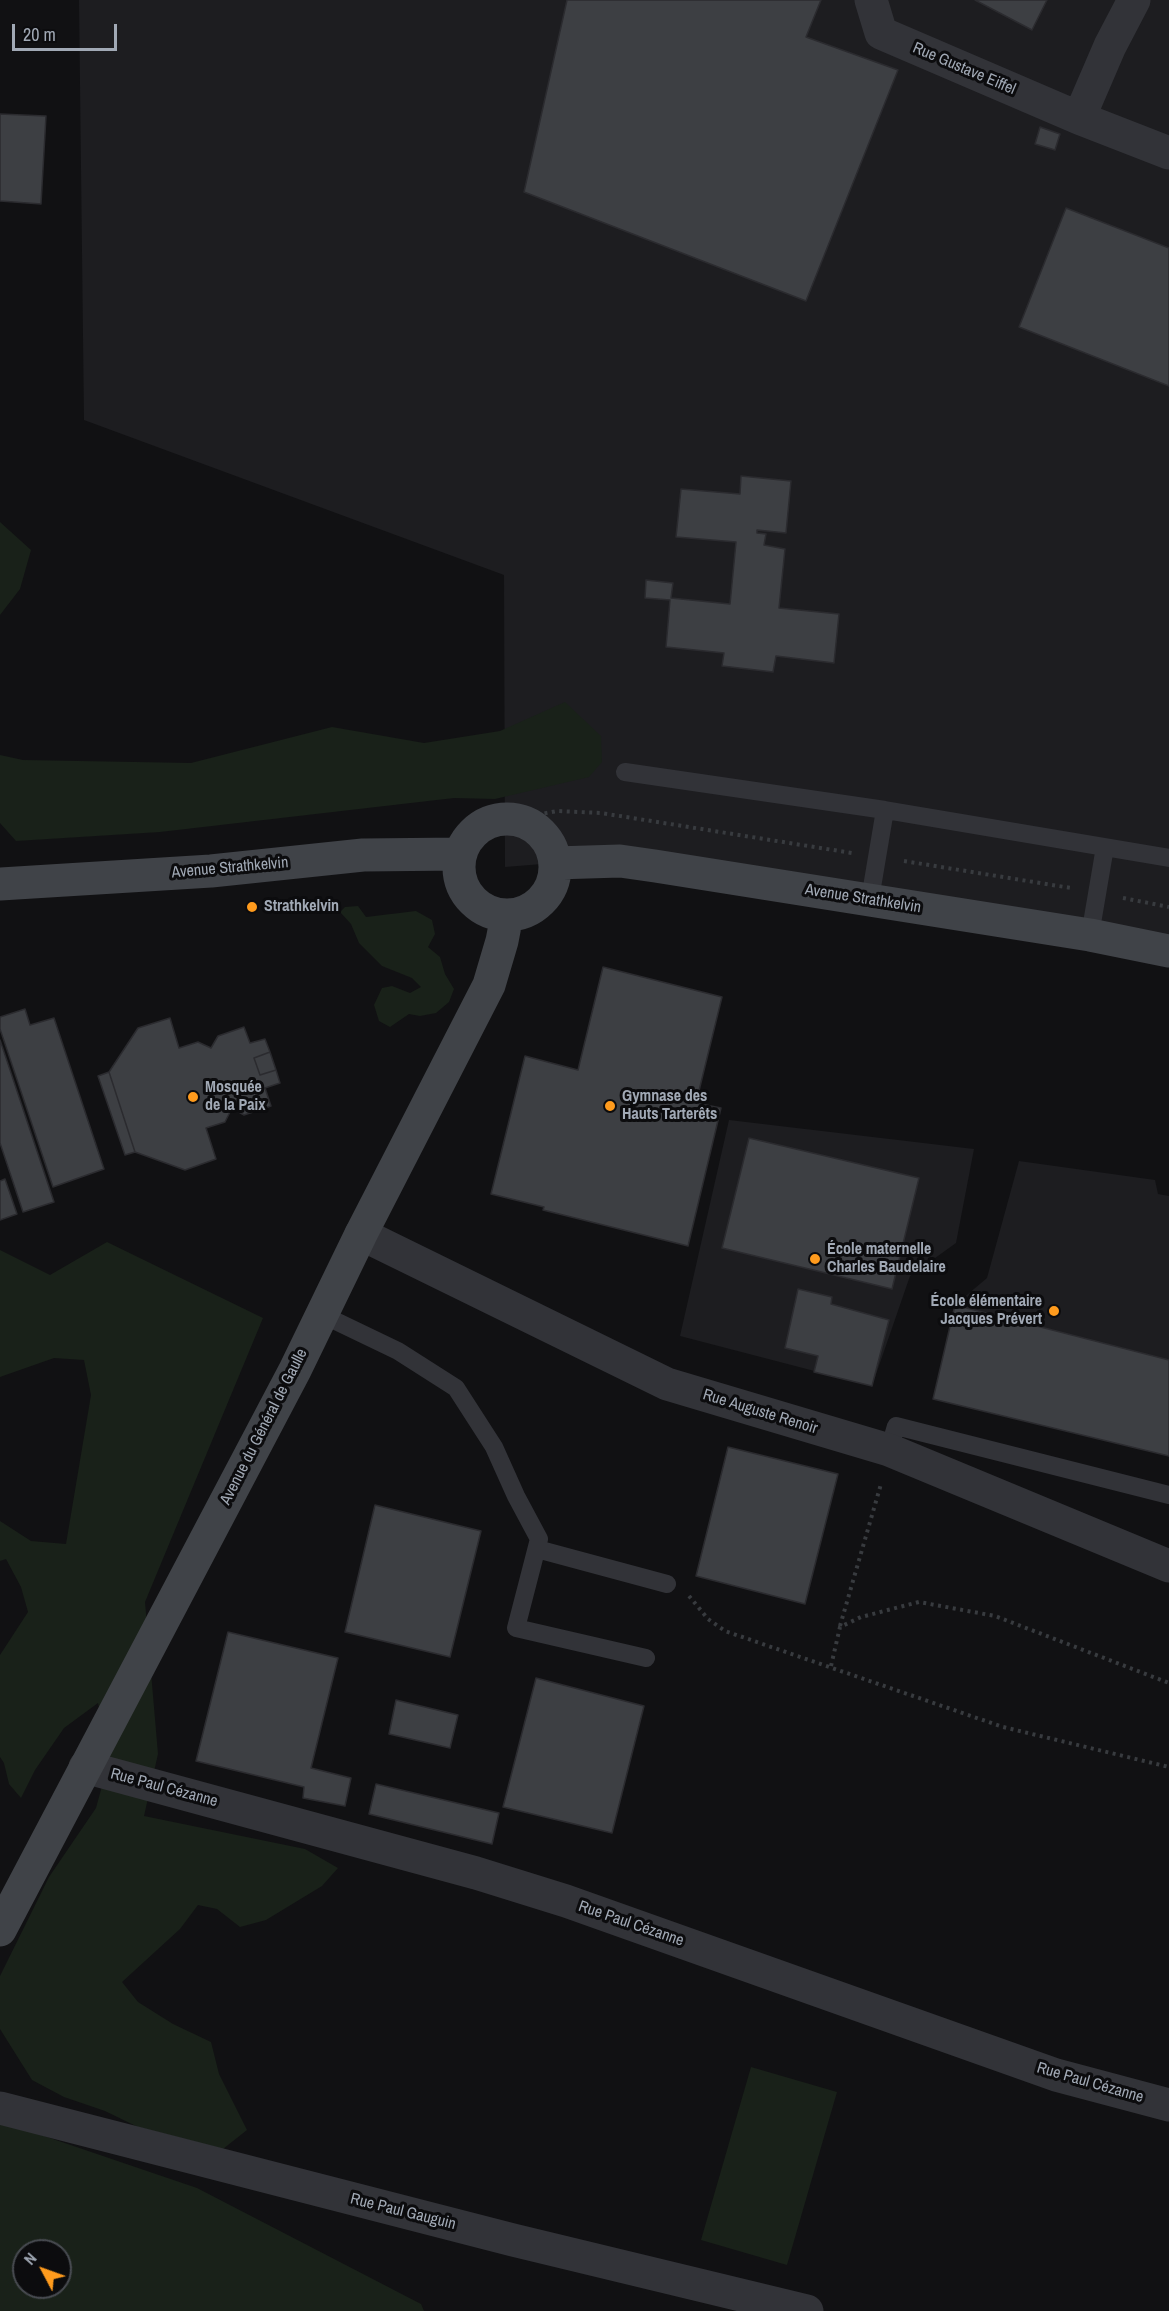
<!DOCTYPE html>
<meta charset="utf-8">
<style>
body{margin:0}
#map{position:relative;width:1169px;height:2311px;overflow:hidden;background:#111113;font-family:"Archivo Narrow",sans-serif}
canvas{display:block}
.north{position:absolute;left:12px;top:2239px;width:60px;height:60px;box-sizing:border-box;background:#0c0c0e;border:2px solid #484b51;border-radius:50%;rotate:311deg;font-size:16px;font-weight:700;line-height:24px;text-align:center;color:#a1a9b5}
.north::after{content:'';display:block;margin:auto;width:21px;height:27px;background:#ff9b1d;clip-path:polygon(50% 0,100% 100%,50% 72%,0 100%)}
.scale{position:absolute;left:12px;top:24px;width:105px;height:27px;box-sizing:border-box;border:3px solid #a1a9b5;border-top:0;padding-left:8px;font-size:18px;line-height:21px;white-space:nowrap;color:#a1a9b5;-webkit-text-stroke:4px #0c0c0e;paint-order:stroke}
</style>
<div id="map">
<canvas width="1169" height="2311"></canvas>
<div class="north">N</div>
<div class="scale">20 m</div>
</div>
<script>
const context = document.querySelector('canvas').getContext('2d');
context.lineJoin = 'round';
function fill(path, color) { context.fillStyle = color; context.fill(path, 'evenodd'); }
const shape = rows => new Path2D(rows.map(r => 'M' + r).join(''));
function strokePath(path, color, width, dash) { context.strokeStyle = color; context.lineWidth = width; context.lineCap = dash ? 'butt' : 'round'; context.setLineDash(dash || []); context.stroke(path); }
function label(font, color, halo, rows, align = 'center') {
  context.font = font + ' "Archivo Narrow",sans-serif'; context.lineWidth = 6; context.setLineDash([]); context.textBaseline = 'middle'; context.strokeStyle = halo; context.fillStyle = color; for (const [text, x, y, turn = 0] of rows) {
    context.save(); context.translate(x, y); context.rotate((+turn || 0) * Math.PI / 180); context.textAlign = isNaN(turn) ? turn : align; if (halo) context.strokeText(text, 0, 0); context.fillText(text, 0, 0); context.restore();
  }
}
fill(shape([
 [79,0,1169,0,1169,951,555,863,505,867,504,575,84,420],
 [729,1120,974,1149,956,1243,910,1276,872,1386,680,1336],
 [1019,1161,1155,1180,1158,1194,1169,1196,1169,1456,933,1398,955,1305,987,1278]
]), '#1d1d20');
fill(shape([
 [0,522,31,550,20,589,0,615],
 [565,702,601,736,602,762,589,777,495,799,454,798,160,832,16,841,0,823,0,755,23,760,191,763,332,727,424,743,500,731],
 [358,906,366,917,416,911,432,920,435,934,428,947,440,957,445,974,454,989,449,1002,436,1013,420,1016,409,1014,390,1027,379,1021,374,1005,382,988,392,986,410,993,421,987,412,978,382,966,359,943,351,924,340,912,345,907],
 [107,1242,263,1318,145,1602,158,1754,144,1816,305,1849,338,1868,322,1886,266,1920,240,1927,217,1909,198,1905,180,1929,122,1982,138,2002,173,2024,211,2042,219,2074,247,2130,223,2149,138,2127,105,2111,64,2097,32,2080,0,2029,0,1976,49,1877,96,1808,110,1757,98,1703,64,1728,35,1770,21,1798,9,1784,4,1763,0,1757,0,1655,28,1612,21,1587,6,1559,0,1561,0,1521,31,1541,66,1544,91,1395,84,1360,54,1358,0,1377,0,1250,50,1275],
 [751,2067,837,2092,787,2265,701,2240],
 [0,2121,197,2188,421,2304,424,2311,0,2311],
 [24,2251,60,2251,60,2287,24,2287]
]), '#192119');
const building = shape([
 [567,0,821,0,806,37,898,70,806,301,524,192,567,0],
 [975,0,1047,0,1032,30,975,0],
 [0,114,46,116,41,204,0,201,0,114],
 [1040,127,1060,134,1055,150,1035,144,1040,127],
 [1066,208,1169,248,1169,386,1019,327,1066,208],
 [741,476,791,481,786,533,757,530,757,533,766,534,764,545,785,549,779,608,839,614,834,663,776,656,773,672,722,666,724,653,666,647,670,600,645,598,646,580,673,583,671,598,730,604,736,542,676,537,681,489,740,494,741,476],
 [603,967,722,997,696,1103,721,1108,688,1246,543,1210,544,1207,491,1194,525,1056,578,1070,603,967],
 [25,1009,30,1025,54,1018,104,1169,53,1187,0,1029,0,1017,25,1009],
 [170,1018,179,1048,198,1042,211,1048,218,1036,244,1027,250,1043,265,1039,270,1052,254,1058,260,1075,276,1070,280,1083,265,1088,271,1106,244,1115,232,1108,225,1122,206,1128,216,1159,185,1170,135,1152,109,1072,138,1028,170,1018],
 [0,1040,54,1202,23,1212,0,1143,0,1040],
 [270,1052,276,1070,260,1075,254,1058,270,1052],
 [109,1072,135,1152,125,1155,98,1076,109,1072],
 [749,1138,919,1178,892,1289,722,1248,749,1138],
 [5,1179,17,1214,0,1220,0,1181,5,1179],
 [798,1289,832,1297,831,1304,889,1320,872,1386,814,1372,818,1356,785,1348,798,1289],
 [955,1305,1169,1360,1169,1456,933,1399,955,1305],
 [728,1447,838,1474,805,1604,696,1576,728,1447],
 [375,1505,481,1531,450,1657,345,1632,375,1505],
 [228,1632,338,1658,311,1768,351,1778,345,1806,303,1798,304,1787,196,1761,228,1632],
 [536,1678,644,1706,612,1833,503,1807,536,1678],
 [396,1700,458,1715,450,1748,389,1734,396,1700],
 [376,1784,499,1813,492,1844,369,1814,376,1784]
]);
fill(building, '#3d3f43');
strokePath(building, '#2b2b2f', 1.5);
strokePath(shape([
 [515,819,557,811,601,813,852,853],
 [904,861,1071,888],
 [1123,898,1169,907],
 [689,1596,708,1619,725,1631,1003,1727,1169,1767],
 [840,1626,881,1484],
 [831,1666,840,1627,861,1617,919,1602,995,1616,1169,1683]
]), '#383b3f', 4, [3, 4.5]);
strokePath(shape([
 [625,772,885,810,1169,858],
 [870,899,885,810],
 [1090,935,1105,847],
 [321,1314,398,1351,456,1388,494,1447,516,1496,539,1539,516,1628,646,1658],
 [889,1450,896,1426,1169,1495],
 [537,1549,667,1584]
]), '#323338', 18);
strokePath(shape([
 [871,0,881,33,1079,118,1169,153],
 [1079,118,1110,46,1134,0],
 [361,1234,667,1384,889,1450,1169,1566],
 [85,1767,476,1873,566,1901,1056,2075,1169,2105],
 [0,2108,513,2240,807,2311]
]), '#323338', 33);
strokePath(shape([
 '459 867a48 48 0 1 1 96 0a48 48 0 1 1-96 0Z',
 [555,863,620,861,655,866,1090,935,1169,951],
 [0,884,211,871,363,855,460,854],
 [0,1930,295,1370,361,1234,489,985,502,941,507,915]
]), '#404348', 33);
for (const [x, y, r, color] of [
 [252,907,6,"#ff9b1d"],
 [193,1097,6,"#ff9b1d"],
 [610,1106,6,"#ff9b1d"],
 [815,1259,6,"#ff9b1d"],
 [1054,1311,6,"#ff9b1d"]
]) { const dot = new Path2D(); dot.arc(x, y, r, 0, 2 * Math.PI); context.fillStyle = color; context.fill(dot); strokePath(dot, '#0c0c0e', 2); }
label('16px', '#a1a9b5', '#0c0c0e', [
 ["Rue Gustave Eiffel",964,69,23],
 ["Avenue Strathkelvin",230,868,-5],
 ["Avenue Strathkelvin",863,899,9],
 ["Rue Auguste Renoir",760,1412,17],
 ["Avenue du Général de Gaulle",264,1427,-63],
 ["Rue Paul Cézanne",164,1788,15],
 ["Rue Paul Cézanne",631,1924,19],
 ["Rue Paul Cézanne",1090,2083,16],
 ["Rue Paul Gauguin",403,2212,14]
]);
label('bold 16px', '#a1a9b5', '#0c0c0e', [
 ["Strathkelvin",264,907],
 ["Mosquée",205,1088],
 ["de la Paix",205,1106],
 ["Gymnase des",622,1097],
 ["Hauts Tarterêts",622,1115],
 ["École maternelle",827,1250],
 ["Charles Baudelaire",827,1268],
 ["École élémentaire",1042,1302,"right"],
 ["Jacques Prévert",1042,1320,"right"]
], 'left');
</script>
